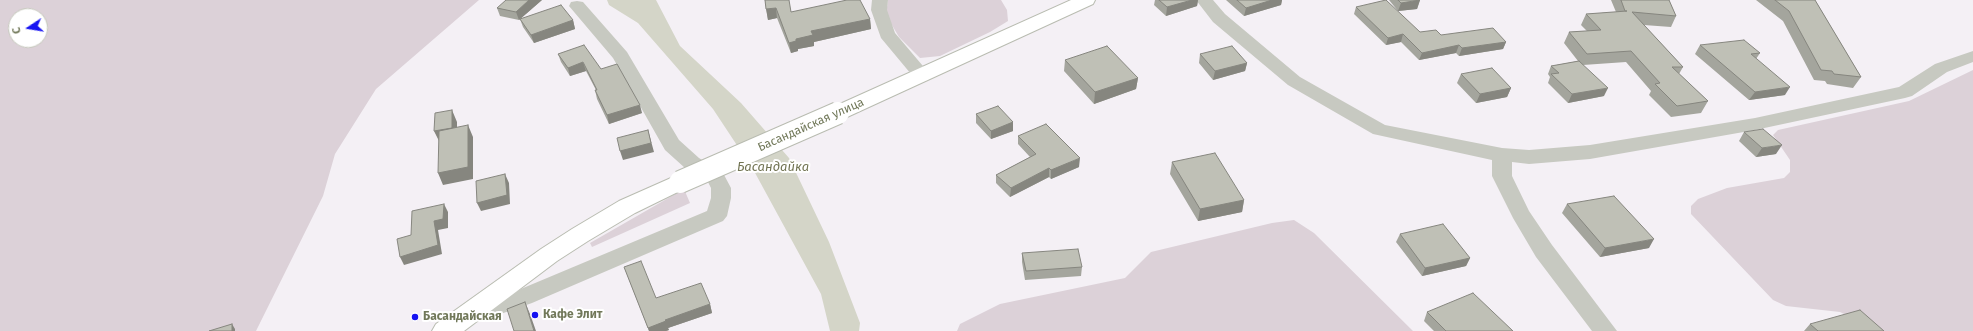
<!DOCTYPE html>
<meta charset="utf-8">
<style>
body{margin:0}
#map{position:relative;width:1973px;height:331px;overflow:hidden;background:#f4f0f5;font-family:"Fira Sans",sans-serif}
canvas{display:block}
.north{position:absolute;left:8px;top:8px;width:40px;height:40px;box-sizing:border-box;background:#fff;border:1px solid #c6c9bd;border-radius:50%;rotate:258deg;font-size:11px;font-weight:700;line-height:16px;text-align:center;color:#717859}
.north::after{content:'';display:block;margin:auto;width:14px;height:18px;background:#1613f2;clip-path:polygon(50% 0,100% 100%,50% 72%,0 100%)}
</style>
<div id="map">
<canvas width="1973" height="331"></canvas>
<div class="north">С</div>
</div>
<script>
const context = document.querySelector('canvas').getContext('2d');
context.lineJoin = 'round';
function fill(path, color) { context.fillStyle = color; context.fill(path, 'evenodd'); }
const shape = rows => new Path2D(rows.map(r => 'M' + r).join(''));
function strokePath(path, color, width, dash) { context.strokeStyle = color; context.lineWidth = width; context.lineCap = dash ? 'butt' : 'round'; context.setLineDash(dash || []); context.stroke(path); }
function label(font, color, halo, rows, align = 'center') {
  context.font = font + ' "Fira Sans",sans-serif'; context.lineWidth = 4; context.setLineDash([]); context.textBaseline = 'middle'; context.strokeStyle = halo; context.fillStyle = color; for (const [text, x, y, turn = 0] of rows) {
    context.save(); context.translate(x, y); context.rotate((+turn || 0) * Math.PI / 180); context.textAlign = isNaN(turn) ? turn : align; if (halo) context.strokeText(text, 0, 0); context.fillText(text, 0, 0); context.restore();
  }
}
fill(shape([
 [0,0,479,0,376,89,335,154,323,196,256,331,0,331],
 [16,16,40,16,40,40,16,40],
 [888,0,1001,0,1007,10,1008,21,990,32,940,56,920,58,899,37,886,15],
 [1973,70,1973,331,1872,331,1861,322,1840,312,1786,306,1773,300,1691,214,1691,206,1698,199,1727,188,1784,178,1790,172,1790,160,1773,135,1778,130,1909,101],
 [684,189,690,203,592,247,590,243],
 [1294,220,1314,233,1413,331,957,331,960,324,1000,304,1125,278,1151,252,1272,223]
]), '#dcd1d8');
fill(shape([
 [607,0,656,0,680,46,741,103,789,158,829,242,860,323,859,331,830,331,821,294,754,171,713,109,638,23,609,5]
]), '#d4d5c8');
const secondary = shape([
 [1071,0,1095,0,1093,4,845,118,838,120,831,118,828,113,831,108,1071,0],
 [680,174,688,177,691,182,688,187,635,213,588,241,557,261,464,331,432,331,436,324,541,249,572,229,619,201,680,174]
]);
strokePath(secondary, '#b9bcb1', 2);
fill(shape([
 [872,0,888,0,887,10,895,33,928,72,931,76,928,80,922,82,916,80,881,38,871,10,872,0],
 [1196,0,1213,0,1225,14,1300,77,1385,125,1502,148,1529,150,1590,145,1755,118,1899,87,1935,64,1973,51,1973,62,1947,72,1912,96,1905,98,1755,130,1590,159,1529,164,1512,162,1512,176,1529,211,1552,245,1617,331,1592,331,1536,257,1513,218,1492,176,1492,160,1373,134,1288,85,1213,22,1196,0],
 [577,1,583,2,627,52,679,140,699,158,723,173,731,188,731,198,727,216,723,221,532,303,472,324,464,321,461,315,464,309,516,291,707,211,711,198,711,188,708,182,685,168,665,150,613,58,569,6,571,2,577,1]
]), '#c7c9c1');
fill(secondary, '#fff');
const secondaryBridge = shape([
 [680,182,838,113]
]);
strokePath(secondaryBridge, '#b9bcb1', 24, []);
strokePath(secondaryBridge, '#fff', 22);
fill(shape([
 [542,0,519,20,500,16,497,8],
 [765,0,791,12,870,19,871,29,814,42,814,46,798,49,798,51,791,53,777,18,768,20],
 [1155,0,1198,0,1197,6,1166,16,1154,5],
 [1226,0,1282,0,1281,5,1244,16],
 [1389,0,1420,0,1417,9,1398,11],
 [1611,0,1669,0,1676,16,1671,27,1644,25,1683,67,1679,74,1708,101,1701,113,1671,117,1649,95,1651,91,1626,62,1583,65,1604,96,1568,103,1548,83,1550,77,1548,74,1551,66,1578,61,1564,43,1569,32,1587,31,1581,25,1586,14,1616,12],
 [1756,0,1815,0,1861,77,1853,88,1827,84,1825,81,1814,80,1783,21],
 [1356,7,1420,32,1441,35,1506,42,1503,49,1459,56,1456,53,1419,60,1401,42,1386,45,1354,14],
 [520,19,573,20,575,29,534,43,523,27],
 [1700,45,1760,53,1756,59,1785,95,1749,100,1695,54],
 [558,54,601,69,642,113,609,124,597,99,595,90,596,90,586,71,570,76,561,62],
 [1200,54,1247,63,1245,71,1213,80,1199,63],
 [1065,60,1138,78,1136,89,1094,104,1064,71],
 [1461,74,1511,88,1507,97,1476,103,1457,83],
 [976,114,1013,122,1013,131,991,139,976,123],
 [1744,132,1776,154,1756,157,1739,141],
 [1018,136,1079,167,1051,179,1049,177,1010,197,996,183,996,175,1030,157,1018,144],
 [1172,162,1244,200,1242,212,1198,221,1170,174],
 [1567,204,1649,248,1600,257,1562,213],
 [1400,234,1470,258,1466,266,1422,276,1396,242],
 [1022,253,1082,267,1081,276,1025,280,1022,262],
 [624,267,656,298,710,304,712,313,668,328,669,330,666,331,649,331],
 [1427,312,1513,331,1434,331,1424,321],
 [1810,324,1884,331,1804,331]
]), '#a4a59d');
fill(shape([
 [529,0,542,0,519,20,516,12],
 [1192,0,1198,0,1197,6,1166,16,1167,7],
 [1272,0,1282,0,1281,5,1244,16,1246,8],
 [1420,0,1417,9,1398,11,1401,3],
 [776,8,777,18,768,20,766,9],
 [870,19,871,29,814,42,814,46,798,49,798,51,791,53,789,43,811,31],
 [573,20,575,29,534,43,531,35],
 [1403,34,1401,42,1386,45,1388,38],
 [1506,42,1503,49,1459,56,1462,48],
 [1459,45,1456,53,1419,60,1422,53],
 [583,62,586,71,570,76,568,68],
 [1247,63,1245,71,1213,80,1215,71],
 [1138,78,1136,89,1094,104,1095,92],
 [1790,87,1785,95,1749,100,1755,92],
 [1511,88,1507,97,1476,103,1480,94],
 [1608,88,1604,96,1568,103,1572,94],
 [640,105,642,113,609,124,607,115],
 [452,110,457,122,457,139,440,143,434,131],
 [1013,122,1013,131,991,139,991,131],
 [468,125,473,137,473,179,443,185,438,173],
 [648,130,654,152,623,160,620,151],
 [1782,145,1776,154,1756,157,1762,148],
 [1080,158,1079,167,1051,179,1051,170],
 [1049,168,1049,177,1010,197,1011,188],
 [505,174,509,183,510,204,481,211,477,203],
 [1244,200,1242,212,1198,221,1200,209],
 [444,204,448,212,448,228,438,230,442,254,404,265,400,257,434,221],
 [1654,239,1649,248,1600,257,1605,248],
 [1470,258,1466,266,1422,276,1425,268],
 [525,302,530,314,536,331,534,331],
 [710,304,712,313,668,328,669,330,666,331,649,331,648,328,665,320],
 [232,324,235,329,235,331,232,331]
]), '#86867f');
const building = shape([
 [506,0,529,0,516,12,497,8,506,0],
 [765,0,789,0,791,12,847,0,860,0,870,19,811,31,813,35,796,39,796,41,789,43,776,8,766,9,765,0],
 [1159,0,1192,0,1167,7,1159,0],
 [1237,0,1272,0,1246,8,1237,0],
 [1386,0,1420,32,1436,30,1441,35,1493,28,1506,42,1462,48,1459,45,1422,53,1403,34,1388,38,1356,7,1386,0],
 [1398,0,1420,0,1401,3,1398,0],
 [1621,0,1669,0,1676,16,1632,12,1683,67,1672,67,1708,101,1677,106,1655,84,1660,83,1631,51,1587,54,1569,32,1601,30,1586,14,1627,11,1625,11,1621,0],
 [1775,0,1815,0,1861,77,1834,74,1832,71,1821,70,1789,11,1775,0],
 [561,5,573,20,531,35,520,19,561,5],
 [1744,40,1760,53,1751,54,1790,87,1755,92,1700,45,1744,40],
 [584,45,601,69,617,64,640,105,607,115,595,90,597,90,583,62,568,68,558,54,584,45],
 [1107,46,1138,78,1095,92,1065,60,1107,46],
 [1232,46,1247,63,1215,71,1200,54,1232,46],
 [1579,61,1608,88,1572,94,1551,74,1559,73,1551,66,1579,61],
 [1492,68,1511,88,1480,94,1461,74,1492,68],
 [998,106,1013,122,991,131,976,114,998,106],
 [452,110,452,128,434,131,435,113,452,110],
 [1046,124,1080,158,1051,170,1049,168,1011,188,996,175,1036,154,1018,136,1046,124],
 [468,125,468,167,438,173,439,131,468,125],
 [1763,129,1782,145,1762,148,1744,132,1763,129],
 [648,130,651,143,620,151,617,138,648,130],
 [1215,153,1244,200,1200,209,1172,162,1215,153],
 [505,174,507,195,477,203,476,181,505,174],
 [1614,196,1654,239,1605,248,1567,204,1614,196],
 [444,204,443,219,434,221,438,245,400,257,397,239,411,235,412,211,444,204],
 [1443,224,1470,258,1425,268,1400,234,1443,224],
 [1078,249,1082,267,1026,271,1022,253,1078,249],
 [641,261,656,298,701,283,710,304,665,320,666,321,648,328,624,267,641,261],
 [1473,293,1513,331,1446,331,1427,312,1473,293],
 [525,302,534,331,514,331,507,309,525,302],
 [1860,310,1884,331,1818,331,1810,324,1860,310],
 [232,324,232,331,209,331,232,324]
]);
fill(building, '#bfc0b6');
strokePath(building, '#86867f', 1);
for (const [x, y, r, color] of [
 [535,315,4,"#1613f2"],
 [415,317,4,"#1613f2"]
]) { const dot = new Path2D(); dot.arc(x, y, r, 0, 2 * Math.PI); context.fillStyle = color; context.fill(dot); strokePath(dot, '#fff', 1.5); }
label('12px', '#717859', '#fff', [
 ["Басандайская улица",811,125,-24]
]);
label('bold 12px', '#717859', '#fff', [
 ["Кафе Элит",543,315],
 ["Басандайская",423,317]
], 'left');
label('italic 13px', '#727453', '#fff', [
 ["Басандайка",773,167]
]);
</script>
